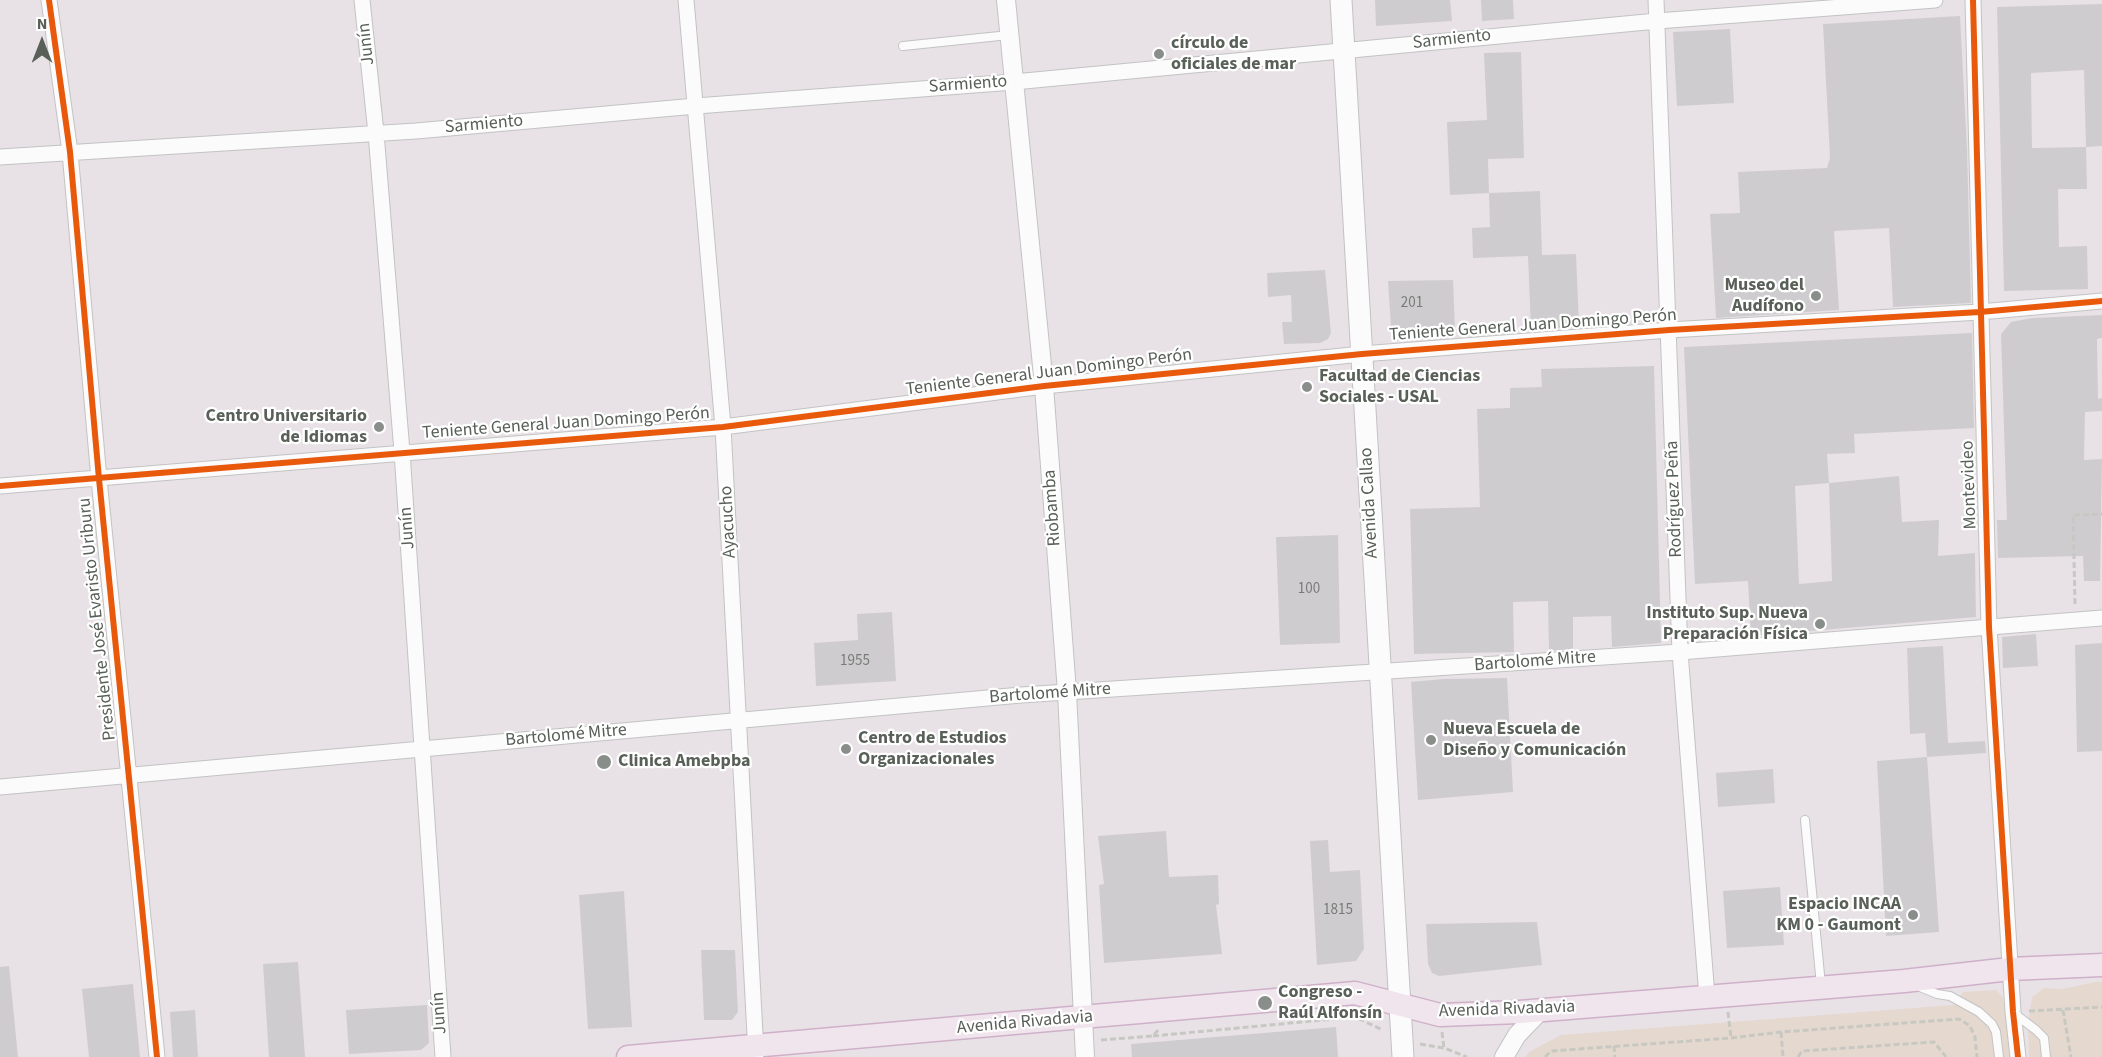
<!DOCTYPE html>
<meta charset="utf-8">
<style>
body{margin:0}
#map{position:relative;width:2102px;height:1057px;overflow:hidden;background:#e8e2e7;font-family:"Source Sans 3",sans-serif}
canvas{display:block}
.north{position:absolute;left:12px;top:12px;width:60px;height:60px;-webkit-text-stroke:4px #fff;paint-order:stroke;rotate:0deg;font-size:16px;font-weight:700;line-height:24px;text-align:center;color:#586058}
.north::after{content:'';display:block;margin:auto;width:21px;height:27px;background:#586058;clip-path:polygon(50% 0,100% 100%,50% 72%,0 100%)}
</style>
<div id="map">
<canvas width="2102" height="1057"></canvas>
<div class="north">N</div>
</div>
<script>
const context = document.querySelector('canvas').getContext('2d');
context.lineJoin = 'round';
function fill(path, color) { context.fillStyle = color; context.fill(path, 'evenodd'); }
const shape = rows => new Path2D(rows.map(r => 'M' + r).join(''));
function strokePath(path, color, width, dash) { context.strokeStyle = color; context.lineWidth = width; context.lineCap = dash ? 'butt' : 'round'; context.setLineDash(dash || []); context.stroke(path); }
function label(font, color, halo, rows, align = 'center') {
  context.font = font + ' "Source Sans 3",sans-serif'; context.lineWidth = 4.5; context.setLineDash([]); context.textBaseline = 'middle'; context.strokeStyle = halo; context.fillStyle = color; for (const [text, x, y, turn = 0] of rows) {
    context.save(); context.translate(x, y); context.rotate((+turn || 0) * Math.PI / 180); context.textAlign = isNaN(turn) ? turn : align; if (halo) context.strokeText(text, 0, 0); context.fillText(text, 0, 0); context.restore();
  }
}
fill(shape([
 [2096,982,2102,982,2102,1057,2029,1057,2028,1022,2032,997,2044,988,2062,989],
 [1996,990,2002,996,2005,1008,2012,1057,1526,1057,1529,1052,1561,1035,1954,1005,1963,992]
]), '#e5d8cf');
fill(shape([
 [1375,0,1450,0,1452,21,1376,26],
 [1481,0,1513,0,1514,19,1482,21],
 [2102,4,2102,146,2086,147,2087,189,2058,189,2059,247,2087,246,2088,289,2004,291,1997,7],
 [2084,70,2086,147,2032,148,2031,73],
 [1960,16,1967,149,1971,303,1893,307,1889,228,1834,231,1839,310,1716,318,1710,214,1740,213,1738,172,1827,168,1830,158,1823,24],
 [1730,29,1734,103,1677,106,1673,32],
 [1521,52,1524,158,1488,159,1489,193,1450,195,1447,122,1487,120,1484,53],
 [1540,191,1542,255,1576,254,1579,327,1531,329,1528,256,1473,258,1472,228,1490,227,1489,193],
 [1325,270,1331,333,1328,339,1320,343,1284,344,1282,322,1292,322,1291,295,1268,297,1267,273],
 [1453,280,1455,331,1400,334,1391,327,1388,281],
 [2102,315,2102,338,2097,339,2098,399,2102,398,2102,411,2085,412,2084,460,2102,459,2100,581,2084,581,2083,556,1998,558,1997,520,2007,520,2001,334,2011,322,2032,318],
 [1972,333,1974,428,1854,434,1855,453,1827,454,1829,483,1899,476,1902,522,1939,520,1938,556,1975,553,1976,617,1751,636,1748,581,1695,584,1684,347],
 [1829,483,1832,581,1799,584,1795,486],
 [1654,366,1661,643,1612,647,1611,616,1573,617,1573,649,1549,651,1548,601,1513,602,1514,652,1414,654,1410,509,1480,507,1477,409,1510,408,1510,388,1542,387,1541,369],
 [1338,535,1340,643,1280,645,1276,537],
 [892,612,896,681,816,686,814,643,858,640,857,614],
 [2036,634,2038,666,2003,668,2002,637],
 [2102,643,2102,751,2077,752,2075,645],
 [1943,646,1948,743,1985,741,1986,753,1927,757,1925,733,1910,734,1907,648],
 [1507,678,1513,792,1418,800,1411,682,1443,679],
 [1927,757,1939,932,1886,936,1877,761],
 [1773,769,1775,803,1718,807,1716,773],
 [1166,831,1169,877,1218,875,1219,904,1216,905,1222,954,1104,963,1099,885,1104,884,1098,836],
 [1328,840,1330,872,1360,870,1364,949,1356,961,1317,965,1310,841],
 [1780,887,1784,945,1727,948,1723,891],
 [624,891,632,1027,588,1029,579,895],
 [1537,922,1542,965,1439,976,1432,973,1428,964,1426,924],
 [701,950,735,950,738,1012,732,1020,704,1020],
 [298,962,305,1057,269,1057,263,964],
 [9,966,18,1057,0,1057,0,967],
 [133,984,140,1057,89,1057,82,989],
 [427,1005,429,1043,421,1050,349,1054,346,1010],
 [195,1010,198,1057,173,1057,170,1012],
 [1336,1027,1338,1057,1132,1057,1131,1044]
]), '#cfcccf');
const service = shape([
 [903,46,1009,35],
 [1805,820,1821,985],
 [1920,987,1937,994,1950,996,1979,1012,1992,1024,1996,1032,1999,1057],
 [2015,1014,2036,1030,2044,1038,2046,1057]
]);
const minor = shape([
 [49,0,70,152,99,479,157,1057],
 [362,0,376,133,402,452,443,1057],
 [686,0,723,427,756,1054],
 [1656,0,1680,652,1707,997],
 [1973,0,1989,627,2013,1012,2018,1057],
 [0,157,416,131,696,106,1014,82,1657,21,1935,0],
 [0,486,723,427,1044,386,1362,354,1669,330,1980,312,2102,301],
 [0,787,1021,695,1680,652,2102,618]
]);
const tertiary = shape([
 [1006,0,1044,386,1067,692,1085,1057],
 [1504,1057,1517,1035,1540,1011]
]);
const secondary = shape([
 [1341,0,1403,1057]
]);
const primary = shape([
 [628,1057,1355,993,1440,1015,1519,1012,1904,981,2010,969,2102,965]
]);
strokePath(service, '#c2c3c2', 10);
strokePath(minor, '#c2c3c2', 17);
strokePath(tertiary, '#c2c3c2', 20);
strokePath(secondary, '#c2c2c2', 23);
strokePath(primary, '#cfb0c9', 25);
strokePath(shape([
 [2075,604,2073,515,2102,514],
 [2063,1010,2071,1057],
 [2029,1011,2102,1007],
 [1728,1012,1731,1038],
 [1442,1032,1444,1048],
 [1781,1032,1783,1057],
 [1153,1036,1355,1017,1383,1030],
 [1101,1040,1153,1036,1159,1029],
 [1420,1044,1444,1048,1467,1057],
 [1614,1046,1615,1057],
 [1545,1057,1551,1051,1731,1038,1781,1032,1959,1019,1970,1026,1975,1037,1977,1057],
 [1798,1057,1802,1051,1934,1042,1946,1057]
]), '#c8c8c3', 3, [6, 3]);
strokePath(service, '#fcfbfb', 8);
strokePath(minor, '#fcfbfb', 15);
strokePath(tertiary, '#fcfbfb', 18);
strokePath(secondary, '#fcfbfb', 21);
strokePath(primary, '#f0e5ed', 22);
strokePath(shape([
 [49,0,70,152,99,479,157,1057],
 [1973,0,1989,627,2013,1012,2018,1057],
 [0,486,723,427,1044,386,1362,354,1669,330,1980,312,2102,301]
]), '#e8590c', 6);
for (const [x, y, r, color] of [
 [1159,54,6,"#8a8e8a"],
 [1816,296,6,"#8a8e8a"],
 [1307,387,6,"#8a8e8a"],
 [379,427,6,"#8a8e8a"],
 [1820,624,6,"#8a8e8a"],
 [1431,740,6,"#8a8e8a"],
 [846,749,6,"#8a8e8a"],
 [604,762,8,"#8a8e8a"],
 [1913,915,6,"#8a8e8a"],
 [1265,1003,8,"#8a8e8a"]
]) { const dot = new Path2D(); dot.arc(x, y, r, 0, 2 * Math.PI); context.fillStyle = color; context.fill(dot); strokePath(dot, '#fff', 2); }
label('15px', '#777c77', null, [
 ["201",1412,304],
 ["100",1309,590],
 ["1955",855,662],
 ["1815",1338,911]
]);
label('18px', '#586058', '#fff', [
 ["Sarmiento",1452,40,-6],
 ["Junín",367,44,-96],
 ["Sarmiento",968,85,-4],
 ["Sarmiento",484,125,-5],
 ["Teniente General Juan Domingo Perón",1533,326,-4],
 ["Teniente General Juan Domingo Perón",1049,373,-7],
 ["Teniente General Juan Domingo Perón",566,424,-4],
 ["Montevideo",1970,485,-92],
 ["Rodríguez Peña",1675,499,-92],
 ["Avenida Callao",1370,503,-93],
 ["Riobamba",1053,508,-94],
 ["Ayacucho",729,522,-93],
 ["Junín",408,528,-94],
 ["Presidente José Evaristo Uriburu",98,619,-96],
 ["Bartolomé Mitre",1535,662,-4],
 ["Bartolomé Mitre",1050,694,-4],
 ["Bartolomé Mitre",566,736,-5],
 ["Avenida Rivadavia",1507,1010,-2],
 ["Junín",440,1013,-94],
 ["Avenida Rivadavia",1025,1023,-5]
]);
label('bold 18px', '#586058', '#fff', [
 ["círculo de",1171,44],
 ["oficiales de mar",1171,65],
 ["Museo del",1804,286,"right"],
 ["Audífono",1804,307,"right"],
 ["Facultad de Ciencias",1319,377],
 ["Sociales - USAL",1319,398],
 ["Centro Universitario",367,417,"right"],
 ["de Idiomas",367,438,"right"],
 ["Instituto Sup. Nueva",1808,614,"right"],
 ["Preparación Física",1808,635,"right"],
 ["Nueva Escuela de",1443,730],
 ["Diseño y Comunicación",1443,751],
 ["Centro de Estudios",858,739],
 ["Organizacionales",858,760],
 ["Clinica Amebpba",618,762],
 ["Espacio INCAA",1901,905,"right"],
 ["KM 0 - Gaumont",1901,926,"right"],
 ["Congreso -",1278,993],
 ["Raúl Alfonsín",1278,1014]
], 'left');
</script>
